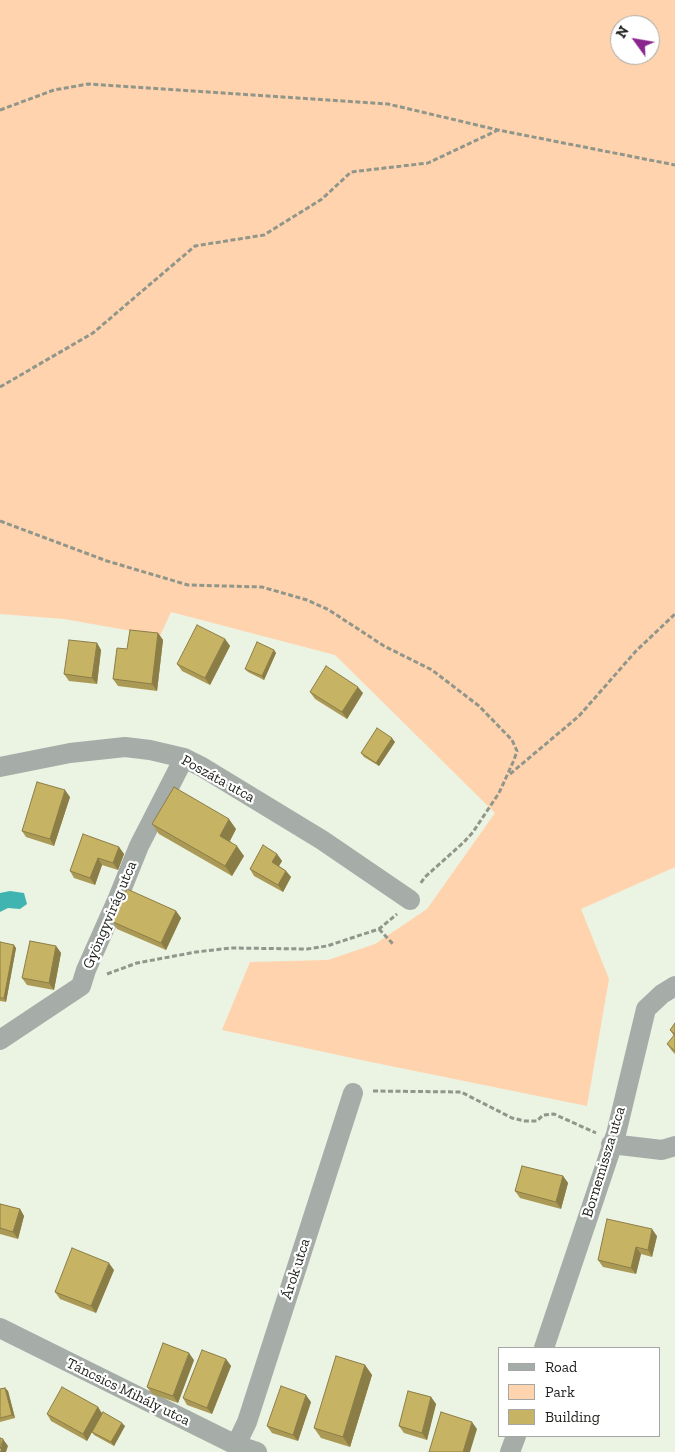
<!DOCTYPE html>
<meta charset="utf-8">
<style>
body{margin:0}
#map{position:relative;width:675px;height:1452px;overflow:hidden;background:#ebf3e3;font-family:"Zilla Slab",serif}
canvas{display:block}
.legend{position:absolute;left:498px;top:1347px;width:162px;height:90px;box-sizing:border-box;background:#fff;border:1px solid #a6a7a5;margin:0;padding:6px 9px;list-style:none;font-size:15px;color:#20221d}
.legend li{display:flex;align-items:center;gap:10px;height:25px}
.legend b{width:25px;border:1px solid #a6a7a5}
.north{position:absolute;left:610px;top:15px;width:50px;height:50px;box-sizing:border-box;background:#fff;border:1px solid #a6a7a5;border-radius:50%;rotate:302deg;font-size:14px;font-weight:700;line-height:20px;text-align:center;color:#20221d}
.north::after{content:'';display:block;margin:auto;width:18px;height:22px;background:#8a258d;clip-path:polygon(50% 0,100% 100%,50% 72%,0 100%)}
</style>
<div id="map">
<canvas width="675" height="1452"></canvas>
<ul class="legend">
<li><b style="height:6px;background:#a6ada9"></b>Road</li>
<li><b style="height:14px;background:#ffd3ad"></b>Park</li>
<li><b style="height:14px;background:#c7b364"></b>Building</li>
</ul>
<div class="north">N</div>
</div>
<script>
const context = document.querySelector('canvas').getContext('2d');
context.lineJoin = 'round';
function fill(path, color) { context.fillStyle = color; context.fill(path, 'evenodd'); }
const shape = rows => new Path2D(rows.map(r => 'M' + r).join(''));
function strokePath(path, color, width, dash) { context.strokeStyle = color; context.lineWidth = width; context.lineCap = dash ? 'butt' : 'round'; context.setLineDash(dash || []); context.stroke(path); }
function label(font, color, halo, rows, align = 'center') {
  context.font = font + ' "Zilla Slab",serif'; context.lineWidth = 4.5; context.setLineDash([]); context.textBaseline = 'middle'; context.strokeStyle = halo; context.fillStyle = color; for (const [text, x, y, turn = 0] of rows) {
    context.save(); context.translate(x, y); context.rotate((+turn || 0) * Math.PI / 180); context.textAlign = isNaN(turn) ? turn : align; if (halo) context.strokeText(text, 0, 0); context.fillText(text, 0, 0); context.restore();
  }
}
fill(shape([
 [0,0,675,0,675,867,581,909,609,979,587,1106,366,1061,222,1030,250,962,328,960,375,944,427,909,495,813,335,655,171,612,160,636,64,619,0,614],
 [620,25,650,25,650,55,620,55]
]), '#ffd3ad');
fill(shape([
 [10,891,24,893,27,904,20,909,8,908,0,912,0,893]
]), '#40b4b0');
strokePath(shape([
 [0,110,54,90,88,84,388,104,498,130,675,165],
 [0,387,93,333,195,246,264,235,322,199,351,172,428,163,498,130],
 [0,521,107,561,188,585,262,587,307,600,329,610,384,646,432,670,479,706,512,740,517,751,514,760,499,793,473,832,464,842,425,877,420,884],
 [510,774,579,716,636,651,675,614],
 [379,929,393,944],
 [107,974,137,963,196,952,231,948,307,949,327,946,379,929,397,914],
 [373,1091,461,1092,512,1118,525,1121,537,1121,543,1115,554,1114,596,1133]
]), '#91968b', 3, [5, 2.5]);
strokePath(shape([
 [0,767,70,753,125,747,150,750,184,758,202,767,322,840,410,900],
 [0,1040,81,986,86,970,118,898,139,846,184,758],
 [611,1144,662,1150,675,1146],
 [0,1328,236,1445,257,1452],
 [544,1348,616,1134,646,1009,662,994,675,986],
 [236,1445,247,1422,353,1093],
 [510,1452,516,1436]
]), '#a6ada9', 20);
fill(shape([
 [158,633,163,640,157,691,118,686,113,679,127,649],
 [225,639,230,646,210,685,182,671,177,664],
 [97,643,101,650,97,684,69,681,64,674],
 [274,650,276,653,264,680,248,672,245,669],
 [310,692,363,693,347,719,315,699],
 [395,742,379,766,364,757,361,753],
 [70,797,54,846,26,837,22,831],
 [152,824,236,829,230,841,244,856,232,876,159,834],
 [119,847,124,854,118,870,102,865,95,885,74,878,70,871],
 [277,854,282,861,279,866,286,871,291,877,283,892,254,876,250,869],
 [176,911,181,918,166,950,117,929,113,922],
 [0,942,16,948,6,1002,0,1001],
 [56,946,61,953,54,990,27,985,22,978],
 [675,1023,675,1054,672,1051,667,1044,674,1036,670,1030],
 [563,1176,568,1183,561,1209,520,1198,515,1191],
 [0,1204,20,1209,24,1216,18,1239,0,1234],
 [657,1236,652,1257,641,1254,636,1274,603,1267,598,1260],
 [114,1270,96,1313,60,1299,55,1292],
 [226,1359,231,1366,212,1414,187,1405,183,1398],
 [194,1360,178,1403,152,1394,147,1387],
 [365,1365,372,1375,350,1447,321,1438,314,1428],
 [5,1388,8,1391,15,1418,0,1422,0,1389],
 [431,1397,436,1404,427,1440,404,1433,399,1426],
 [311,1402,298,1441,272,1433,267,1426],
 [98,1407,102,1413,125,1426,114,1446,94,1435,92,1432,87,1441,51,1421,47,1414]
]), '#ab9a56');
fill(shape([
 [158,633,163,640,157,691,152,684],
 [225,639,230,646,210,685,205,678],
 [97,643,101,650,97,684,92,678],
 [274,650,276,653,264,680,262,676],
 [358,687,363,693,347,719,342,712],
 [392,738,395,742,379,766,376,763],
 [65,790,70,797,54,846,50,839],
 [229,819,236,829,227,846,220,836],
 [237,846,244,856,232,876,225,866],
 [119,847,124,854,118,870,113,863],
 [277,854,282,861,277,869,272,862],
 [98,858,102,865,95,885,90,878],
 [286,871,291,877,283,892,278,885],
 [176,911,181,918,166,950,161,943],
 [14,945,16,948,6,1002,4,998],
 [56,946,61,953,54,990,49,983],
 [563,1176,568,1183,561,1209,556,1202],
 [20,1209,24,1216,18,1239,13,1232],
 [652,1229,657,1236,652,1257,648,1250],
 [636,1247,641,1254,636,1274,631,1268],
 [109,1263,114,1270,96,1313,91,1306],
 [189,1353,194,1360,178,1403,173,1396],
 [226,1359,231,1366,212,1414,207,1408],
 [365,1365,372,1375,350,1447,343,1437],
 [5,1388,8,1391,15,1418,12,1415],
 [306,1395,311,1402,298,1441,293,1435],
 [431,1397,436,1404,427,1440,422,1433],
 [98,1407,102,1414,87,1441,83,1434],
 [472,1422,477,1429,470,1452,463,1452],
 [122,1423,125,1426,114,1446,111,1442],
 [3,1439,8,1446,6,1452,0,1452]
]), '#8b7d46');
const building = shape([
 [197,625,225,639,205,678,177,664,197,625],
 [130,630,158,633,152,684,113,679,117,648,127,649,130,630],
 [69,640,97,643,92,678,64,674,69,640],
 [257,642,274,650,262,676,245,669,257,642],
 [326,666,358,687,342,712,310,692,326,666],
 [377,728,392,738,376,763,361,753,377,728],
 [37,782,65,790,50,839,22,831,37,782],
 [174,787,229,819,220,836,237,846,225,866,152,824,174,787],
 [83,834,119,847,113,863,98,858,90,878,70,871,83,834],
 [263,845,277,854,272,862,286,871,278,885,250,869,263,845],
 [127,889,176,911,161,943,113,922,127,889],
 [30,941,56,946,49,983,22,978,30,941],
 [0,942,14,945,4,998,0,998,0,942],
 [675,1023,675,1051,667,1044,675,1034,670,1030,675,1023],
 [522,1166,563,1176,556,1202,515,1191,522,1166],
 [0,1204,20,1209,13,1232,0,1228,0,1204],
 [607,1219,652,1229,648,1250,636,1247,631,1268,598,1260,607,1219],
 [72,1248,109,1263,91,1306,55,1292,72,1248],
 [163,1343,189,1353,173,1396,147,1387,163,1343],
 [202,1350,226,1359,207,1408,183,1398,202,1350],
 [336,1356,365,1365,343,1437,314,1428,336,1356],
 [281,1386,306,1395,293,1435,267,1426,281,1386],
 [62,1387,98,1407,83,1434,47,1414,62,1387],
 [5,1388,12,1415,0,1418,0,1389,5,1388],
 [408,1391,431,1397,422,1433,399,1426,408,1391],
 [103,1412,122,1423,111,1442,92,1432,103,1412],
 [441,1412,472,1422,463,1452,429,1452,441,1412],
 [0,1438,3,1439,0,1449,0,1438]
]);
fill(building, '#c7b364');
strokePath(building, '#8b7d46', 1);
label('15px', '#20221d', '#fff', [
 ["Poszáta utca",218,779,29],
 ["Gyöngyvirág utca",110,915,-67],
 ["Bornemissza utca",604,1162,-73],
 ["Árok utca",296,1269,-72],
 ["Táncsics Mihály utca",128,1392,26]
]);
</script>
